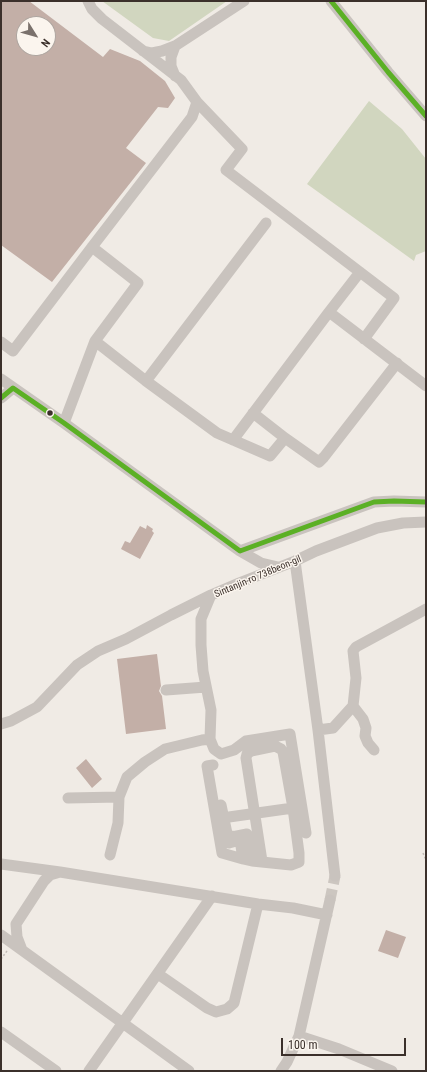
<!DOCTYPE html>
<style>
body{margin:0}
#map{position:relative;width:427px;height:1072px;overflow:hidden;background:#f0ebe5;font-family:"Roboto Condensed",sans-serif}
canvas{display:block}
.frame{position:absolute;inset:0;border:2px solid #3b302b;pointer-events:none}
.north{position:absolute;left:16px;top:16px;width:40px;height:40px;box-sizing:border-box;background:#fbf5ee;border:1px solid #aea6a0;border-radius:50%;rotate:127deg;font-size:11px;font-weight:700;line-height:16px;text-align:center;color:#3b302b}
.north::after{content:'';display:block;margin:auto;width:14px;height:18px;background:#7a716c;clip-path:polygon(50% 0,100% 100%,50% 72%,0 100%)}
.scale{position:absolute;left:281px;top:1038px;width:125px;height:18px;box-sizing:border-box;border:2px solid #3b302b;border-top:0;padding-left:5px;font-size:12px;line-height:14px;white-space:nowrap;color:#3b302b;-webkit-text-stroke:3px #fbf5ee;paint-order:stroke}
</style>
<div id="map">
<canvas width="427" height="1072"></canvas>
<div class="frame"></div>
<div class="north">N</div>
<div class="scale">100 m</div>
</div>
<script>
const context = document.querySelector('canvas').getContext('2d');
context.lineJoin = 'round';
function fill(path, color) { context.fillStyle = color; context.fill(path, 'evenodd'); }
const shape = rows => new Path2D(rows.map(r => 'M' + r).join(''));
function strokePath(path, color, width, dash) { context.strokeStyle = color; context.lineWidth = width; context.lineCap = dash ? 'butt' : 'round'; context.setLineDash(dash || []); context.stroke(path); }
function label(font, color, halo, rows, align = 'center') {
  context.font = font + ' "Roboto Condensed",sans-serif'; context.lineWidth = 3; context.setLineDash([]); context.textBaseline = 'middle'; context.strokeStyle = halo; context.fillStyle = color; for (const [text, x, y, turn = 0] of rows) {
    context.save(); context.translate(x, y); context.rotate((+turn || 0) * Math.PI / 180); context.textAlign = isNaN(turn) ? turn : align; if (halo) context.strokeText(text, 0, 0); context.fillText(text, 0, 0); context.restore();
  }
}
fill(shape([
 [102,1,227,1,169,41,153,38],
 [369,101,402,129,426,159,426,251,416,255,414,261,307,184]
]), '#d1d6bf');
fill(shape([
 [1,1,29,1,103,57,110,49,140,61,165,81,175,98,168,108,158,107,126,148,146,163,52,282,1,245],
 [24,24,48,24,48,48,24,48],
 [147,525,153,529,152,531,154,533,140,559,121,549,125,541,130,543,140,526,146,529],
 [157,654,161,686,159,691,162,696,166,729,126,734,117,659],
 [86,759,102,779,92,788,76,768],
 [386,930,406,937,398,958,378,951]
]), '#c3afa7');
strokePath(shape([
 [330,900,335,876]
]), '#ccc6c0', 11, [11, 5.5]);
strokePath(shape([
 [423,853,426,860],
 [1,959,7,951]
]), '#c2bbb6', 1.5, [2, 2]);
strokePath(shape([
 [88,1,92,9,102,19,181,80,197,102,242,149,226,170,394,298,364,339],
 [331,1,388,72,426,116],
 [175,46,171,57,171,66,175,76],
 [143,51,152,53,162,51,175,46,244,1],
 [92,247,138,283,95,341,146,381,217,433,270,456,285,438,319,462,324,457,397,363],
 [360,272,329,312,426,386],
 [1,342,13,351,92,247,192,117,197,102],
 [1,379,64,423,240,551,374,502,394,501,426,502],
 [146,381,266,223],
 [1,398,13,388],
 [253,413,285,438],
 [64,423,95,341],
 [233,440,329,312],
 [240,551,261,563,278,567],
 [295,561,318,730,335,876],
 [166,690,206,687],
 [353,706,363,719,366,728,365,736,368,743,374,750],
 [1,724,11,721,37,707,77,665,98,651,126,639,171,615,211,595],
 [318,730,333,728,353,706,356,678,353,651,356,647,426,609],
 [210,739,214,749,221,754,234,750,246,741,290,734,306,833],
 [213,765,207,766,222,853,243,859,252,861,291,865,299,862,299,853,293,808,283,752,281,749,275,746,251,751,247,754,246,758,262,861],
 [68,798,119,797],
 [221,805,229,843,240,840,243,859],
 [229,817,293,808],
 [232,836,232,837,247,834,252,861],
 [110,855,118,823,119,797,127,777,145,762,165,749,202,740,210,739,211,710,203,671,201,645,201,619,211,595,239,583,295,561,316,551,377,528,403,523,426,522],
 [1,864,60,872,258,904,293,908,327,915],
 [1,935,189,1071],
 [22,950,17,937,16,924,44,881,50,875,60,872],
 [158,974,207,1008,216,1012,227,1009,234,1003,258,904],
 [1,1032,56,1071],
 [299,1036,339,1049,392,1071],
 [89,1071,212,896],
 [281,1071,287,1062,299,1036,330,900]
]), '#c9c3be', 11);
strokePath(shape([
 [331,1,388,72,426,116],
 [1,398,13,388,64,423,240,551,374,502,394,501,426,502]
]), '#5bb025', 5);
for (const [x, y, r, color] of [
 [50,413,3.5,"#3b302b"]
]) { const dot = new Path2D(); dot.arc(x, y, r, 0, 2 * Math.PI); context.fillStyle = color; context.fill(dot); strokePath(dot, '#fbf5ee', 1.5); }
label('10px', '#3b302b', '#fbf5ee', [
 ["Sintanjin-ro 738beon-gil",258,577,-23]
]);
</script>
